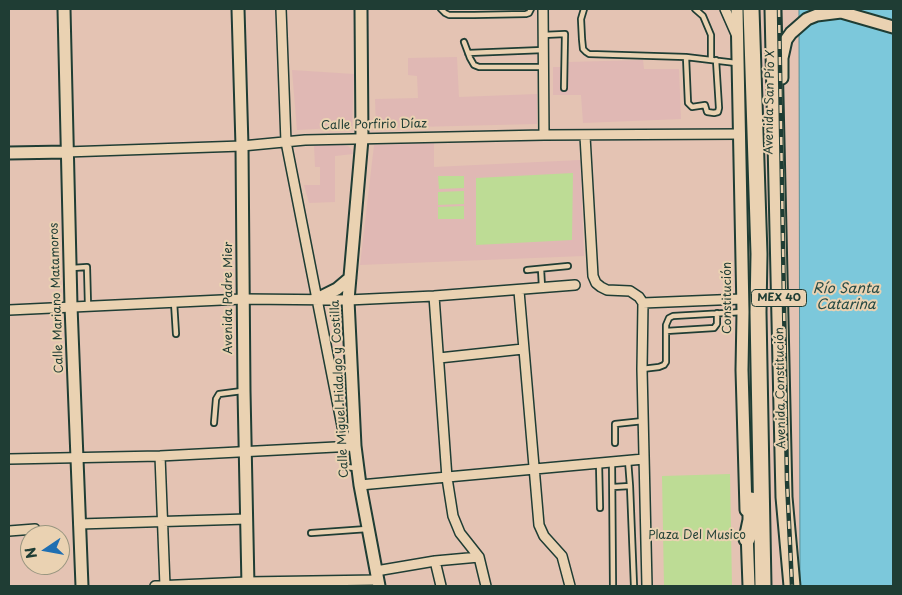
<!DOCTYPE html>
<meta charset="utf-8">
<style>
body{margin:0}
#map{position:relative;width:902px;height:595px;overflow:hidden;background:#e4c3b3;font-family:"Playpen Sans",sans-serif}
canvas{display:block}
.frame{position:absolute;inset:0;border:10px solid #1f3d34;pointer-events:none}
.north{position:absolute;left:20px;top:525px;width:50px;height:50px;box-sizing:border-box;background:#ead2b2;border:1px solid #999680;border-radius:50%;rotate:258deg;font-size:14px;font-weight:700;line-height:20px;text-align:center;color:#1f3d34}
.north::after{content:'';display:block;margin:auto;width:18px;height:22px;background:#1f6fb2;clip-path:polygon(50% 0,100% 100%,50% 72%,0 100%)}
</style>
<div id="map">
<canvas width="902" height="595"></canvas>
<div class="frame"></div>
<div class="north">N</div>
</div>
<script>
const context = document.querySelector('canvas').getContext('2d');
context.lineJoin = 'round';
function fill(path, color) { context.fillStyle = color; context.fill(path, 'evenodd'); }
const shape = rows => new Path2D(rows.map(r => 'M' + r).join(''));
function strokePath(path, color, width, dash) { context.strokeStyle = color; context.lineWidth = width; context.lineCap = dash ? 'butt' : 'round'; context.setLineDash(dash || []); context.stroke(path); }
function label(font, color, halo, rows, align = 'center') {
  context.font = font + ' "Playpen Sans",sans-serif'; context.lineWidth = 4; context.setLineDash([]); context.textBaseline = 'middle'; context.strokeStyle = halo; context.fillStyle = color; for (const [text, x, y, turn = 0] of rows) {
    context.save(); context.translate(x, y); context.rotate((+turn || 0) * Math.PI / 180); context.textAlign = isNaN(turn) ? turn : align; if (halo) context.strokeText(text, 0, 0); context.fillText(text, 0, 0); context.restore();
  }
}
fill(shape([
 [457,57,459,97,537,94,537,124,376,128,375,99,418,98,417,76,408,75,408,58],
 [643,60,644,69,679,69,681,119,583,123,581,95,553,95,553,67,567,67,567,62],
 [292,70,354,74,352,127,297,130],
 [336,143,348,146,352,150,353,154,335,156,335,202,309,203,304,185,320,185,320,167,315,167,314,145],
 [434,143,434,167,580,160,584,256,360,265,374,145]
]), '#e0b8b4');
fill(shape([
 [573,173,572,240,476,245,476,178],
 [438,176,464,176,464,188,439,189],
 [464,191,464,204,438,205,438,192],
 [464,206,464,219,438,219,438,207],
 [730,474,732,586,664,586,662,476]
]), '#bddc95');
const water = shape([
 [799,9,893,9,893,586,800,586,799,9]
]);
fill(water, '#7cc8db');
strokePath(water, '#579098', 1);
const service = shape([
 [441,9,445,13,449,15,474,15,526,14,529,13,531,9],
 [584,9,581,19,582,39,583,49,586,52,589,54,686,57,736,63],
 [695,9,703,16,711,35,711,59],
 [543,35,565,34,564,88],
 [464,42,470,58,474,65,479,67,544,67],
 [468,53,543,50],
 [686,57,688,103,692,107,705,105,707,112,714,113,718,112,719,108,716,60],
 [72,268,87,267,88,305],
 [541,269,542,287],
 [527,270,568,266],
 [174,302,176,334],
 [666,331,714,328,717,324,717,313],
 [642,369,659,367,664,365,666,362,666,325,669,318,673,316,743,312],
 [214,423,216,399,219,394,242,391],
 [615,443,615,424,643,421],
 [628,460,630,486],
 [612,462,613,586],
 [599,463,600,508],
 [345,467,356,468],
 [613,487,630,486,634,586],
 [311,533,367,529]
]);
const minor = shape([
 [281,9,286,142,343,431,347,441,355,443],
 [543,9,544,135],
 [725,9,736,34],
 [585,136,593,276,596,283,601,287,607,290,630,291,639,297,643,303,642,369,647,586],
 [66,152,242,146,305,140,544,135,740,134],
 [519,291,539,525,544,536,562,556,570,586],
 [434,296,447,478,453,516,460,533,479,557,486,586],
 [643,303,742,299],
 [9,310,243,299,348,300,434,296,575,285],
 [439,358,523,349],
 [160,456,165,586],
 [9,459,160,456,355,446],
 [360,485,644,459],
 [79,524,247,519],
 [9,531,35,529],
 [435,561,441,586],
 [376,571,435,561,479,557],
 [155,586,247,582,378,580]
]);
const tertiary = shape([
 [64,9,71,306,82,586],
 [238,9,242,146,244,391,248,586],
 [361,9,362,139,348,300,355,446,360,485,379,586],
 [737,9,743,312,742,370,746,510],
 [782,78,782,58,786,40,791,33,807,19,817,15,841,12,893,27],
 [9,153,66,152],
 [317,299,337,289,350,278],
 [747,531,749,586]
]);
const trunk = shape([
 [751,9,759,254,758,312,763,586],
 [773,9,784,497,792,586],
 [747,539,751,520,751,500]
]);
strokePath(service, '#1f3d34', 8);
strokePath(minor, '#1f3d34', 12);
strokePath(tertiary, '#1f3d34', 15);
strokePath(trunk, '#1f3d34', 19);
strokePath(service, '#ead2b2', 4.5);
strokePath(minor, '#ead2b2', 9);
strokePath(tertiary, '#ead2b2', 11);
strokePath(trunk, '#ead2b2', 15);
const rail = shape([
 [779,9,787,481,792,586]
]);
strokePath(rail, '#1f3d34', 4.5);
strokePath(rail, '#ead2b2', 2.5, [8]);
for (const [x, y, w] of [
 [779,298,55]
]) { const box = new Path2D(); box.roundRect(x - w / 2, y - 8.5, w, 17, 4); context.fillStyle = '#ead2b2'; context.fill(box); strokePath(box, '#1f3d34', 1); }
label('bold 11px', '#1f3d34', null, [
 ["MEX 40",779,298]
]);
label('12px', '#1f3d34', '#ead2b2', [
 ["Avenida San Pío X",770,102,-89],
 ["Calle Porfirio Díaz",374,125,-1],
 ["Calle Mariano Matamoros",57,298,-92],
 ["Avenida Padre Mier",229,298,-90],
 ["Constitución",728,298,-90],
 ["Avenida Constitución",781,388,-91],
 ["Calle Miguel Hidalgo y Costilla",340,389,-93]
]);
label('12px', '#274539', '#ead2b2', [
 ["Plaza Del Musico",697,536]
]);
label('italic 14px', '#284b45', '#ead2b2', [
 ["Río Santa",846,289],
 ["Catarina",846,305]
]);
</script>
